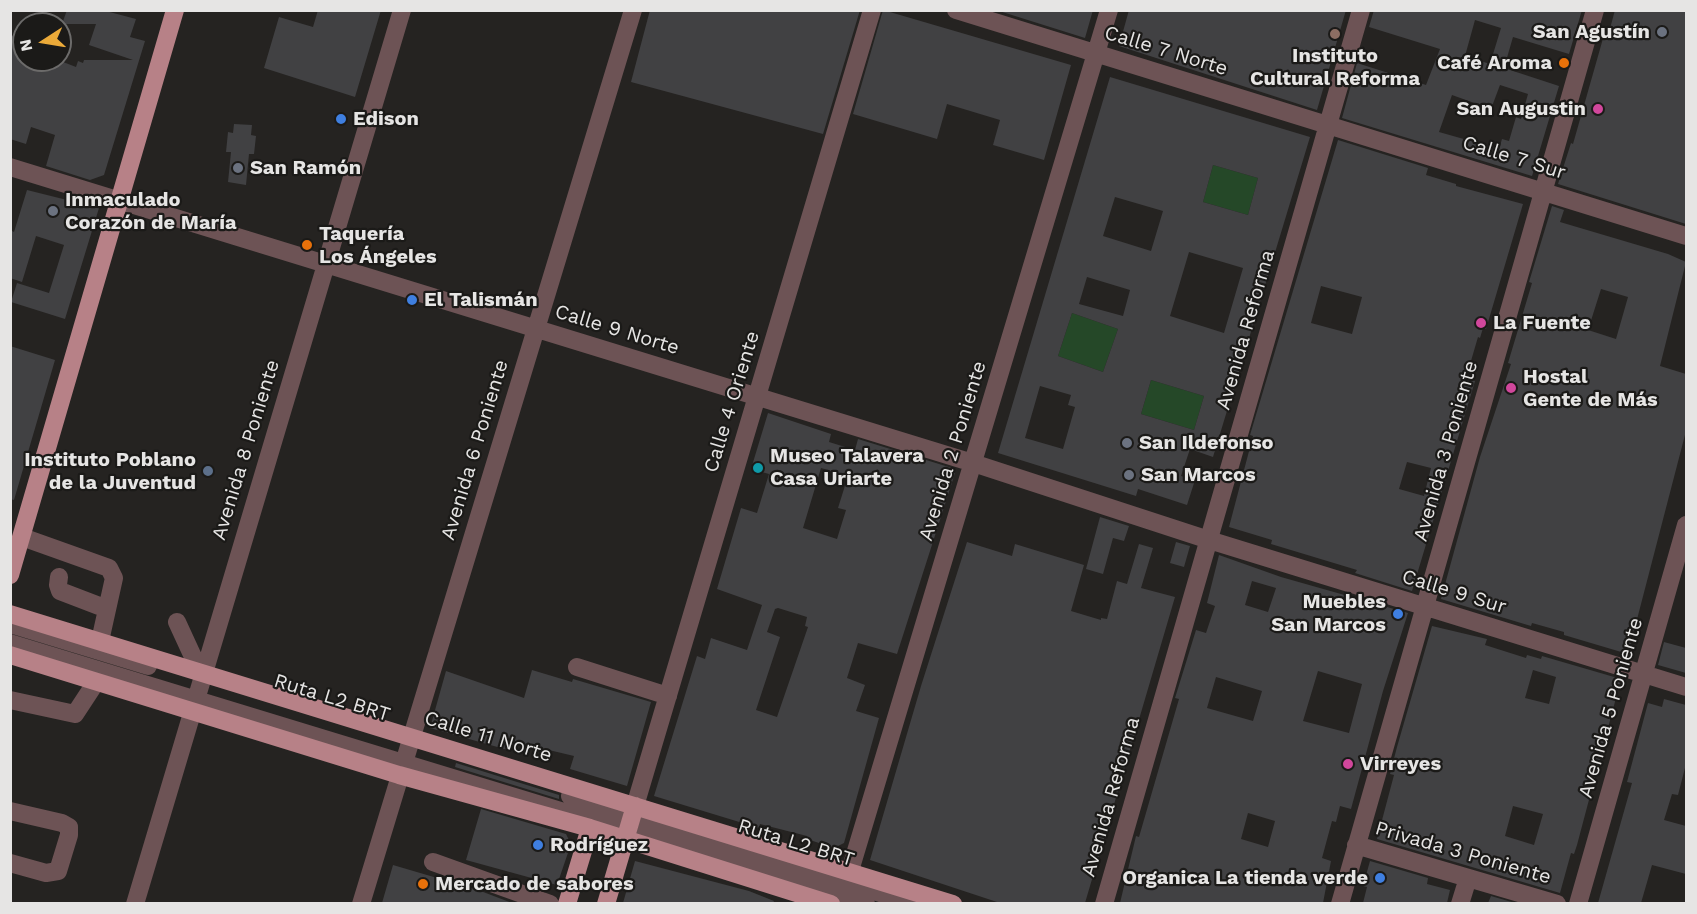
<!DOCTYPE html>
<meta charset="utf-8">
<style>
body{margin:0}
#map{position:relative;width:1697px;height:914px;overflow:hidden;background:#252321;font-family:"Work Sans",sans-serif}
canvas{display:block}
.frame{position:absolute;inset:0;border:12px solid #e6e5e4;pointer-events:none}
.north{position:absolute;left:12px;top:12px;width:60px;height:60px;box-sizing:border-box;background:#1b1a18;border:2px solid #6c6b6a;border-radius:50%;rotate:258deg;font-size:16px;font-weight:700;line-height:24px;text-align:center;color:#e6e5e4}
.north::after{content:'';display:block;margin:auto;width:21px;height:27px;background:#ebaa39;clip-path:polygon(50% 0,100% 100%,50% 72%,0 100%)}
</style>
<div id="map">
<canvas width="1697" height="914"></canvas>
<div class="frame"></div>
<div class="north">N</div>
</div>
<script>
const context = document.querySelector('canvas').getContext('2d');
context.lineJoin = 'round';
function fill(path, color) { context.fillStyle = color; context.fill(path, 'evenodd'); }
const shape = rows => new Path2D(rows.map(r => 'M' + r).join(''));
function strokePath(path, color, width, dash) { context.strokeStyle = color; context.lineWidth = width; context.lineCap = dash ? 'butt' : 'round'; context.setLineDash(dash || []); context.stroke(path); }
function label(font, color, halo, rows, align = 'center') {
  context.font = font + ' "Work Sans",sans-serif'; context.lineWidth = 4.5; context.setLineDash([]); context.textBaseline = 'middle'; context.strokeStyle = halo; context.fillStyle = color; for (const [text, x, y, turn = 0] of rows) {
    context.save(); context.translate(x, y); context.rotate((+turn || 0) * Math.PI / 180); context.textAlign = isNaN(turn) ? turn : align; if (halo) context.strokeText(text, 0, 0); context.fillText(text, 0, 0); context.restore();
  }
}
fill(shape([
 [1213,165,1258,178,1248,215,1203,202],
 [1072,313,1118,329,1103,372,1058,356],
 [1151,380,1204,396,1194,430,1141,414]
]), '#254828');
fill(shape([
 [67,10,102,10,136,19,130,37,145,41,104,175,90,180,46,166,55,135,31,127,26,144,10,139,10,35,24,39,24,60,58,60,76,67,78,61,83,63,84,60,133,60,89,45,96,24,62,24],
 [318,10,381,10,355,97,264,68,279,17,313,27],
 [650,10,860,10,823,134,631,82],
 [883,10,1071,65,1044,160,993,145,1000,120,947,104,937,139,853,114],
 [996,10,1093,10,1085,38],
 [1129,10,1346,10,1317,110,1119,46],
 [1374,10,1582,10,1569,54,1513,37,1504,68,1559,86,1532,176,1342,118,1357,63,1426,85,1440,49,1369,27],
 [1475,20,1501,28,1490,64,1465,56],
 [1500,85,1528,94,1521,119,1516,117,1509,141,1502,139,1499,149,1439,132,1452,95,1491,109],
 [1615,10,1686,10,1686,224,1558,184,1571,143,1573,144,1604,35,1608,36],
 [1110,77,1310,137,1213,457,1190,449,1181,476,1195,480,1187,505,1138,489,1136,496,998,453],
 [1213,165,1258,178,1248,215,1203,202],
 [1115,197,1163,211,1151,251,1103,236],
 [1189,252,1243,268,1224,333,1170,316],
 [1087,277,1130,290,1123,316,1079,304],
 [1072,313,1118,329,1103,372,1058,356],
 [1151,380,1204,396,1194,430,1141,414],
 [1040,386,1071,395,1068,405,1075,407,1063,449,1025,438],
 [234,124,252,125,251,135,256,136,254,154,249,154,246,185,228,182,231,152,226,152,228,132,233,133],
 [1338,140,1428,168,1426,175,1456,184,1456,186,1523,204,1486,329,1483,328,1480,338,1478,337,1466,378,1475,381,1412,591,1355,573,1357,570,1271,544,1272,540,1229,527,1253,436,1250,435],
 [1321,286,1362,297,1352,334,1311,323],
 [1407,462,1431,468,1424,496,1399,489],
 [27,190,99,208,65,319,11,302,17,283,49,293,64,245,36,236,22,282,10,278,10,230,14,232],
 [1552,206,1564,210,1560,222,1668,254,1686,262,1660,366,1686,374,1686,431,1628,654,1564,635,1564,632,1532,623,1531,626,1441,599,1480,457,1511,364,1508,363,1532,283,1529,282],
 [1601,289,1628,297,1616,339,1588,330],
 [10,346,55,360,14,500,10,499],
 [768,413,831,434,829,442,855,450,858,439,952,468,955,473,897,654,858,643,847,678,865,685,856,711,879,718,844,843,834,848,807,839,807,836,760,824,759,828,654,796,697,656,705,659,711,638,747,650,762,605,717,589,741,508,757,513,769,474,751,469],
 [821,468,848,476,838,508,846,510,837,539,803,528],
 [778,608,807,617,805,626,808,627,777,717,756,710,780,637,767,632,775,609],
 [1100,517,1129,526,1124,541,1113,538,1103,574,1086,569],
 [967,542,1012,556,1015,544,1084,565,1071,611,1101,620,1101,618,1107,619,1117,581,1127,584,1139,544,1153,548,1141,588,1175,597,1085,903,1000,903,870,860,921,686],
 [1176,542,1190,546,1184,567,1170,563],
 [1219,555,1281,577,1408,613,1383,691,1351,809,1340,806,1336,822,1332,821,1322,858,1331,861,1323,903,1120,903,1136,836,1139,837,1179,699,1175,698,1188,656,1196,630,1206,633,1215,606,1207,603],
 [1252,581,1276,588,1268,612,1245,605],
 [1318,671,1362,684,1349,733,1303,721],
 [1216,677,1262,691,1253,721,1207,708],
 [1248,813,1275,821,1268,847,1241,839],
 [1432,626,1487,639,1485,645,1526,658,1527,655,1541,659,1542,656,1621,679,1577,845,1574,854,1571,853,1560,893,1377,839,1394,775,1390,774,1397,747],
 [1533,670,1556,677,1549,704,1525,698],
 [1513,806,1543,814,1534,845,1505,836],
 [1664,642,1686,648,1686,673,1658,665],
 [532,670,572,682,573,679,651,702,627,786,570,769,574,756,511,741,508,750,430,728,446,671,524,698],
 [1664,699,1686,705,1686,764,1678,795,1672,794,1664,820,1686,826,1686,874,1652,865,1641,903,1598,903,1632,783,1627,782,1648,703,1662,707],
 [456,763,559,795,559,799,455,767],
 [481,809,566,834,571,844,557,885,466,860],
 [635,861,749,891,774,901,773,903,623,903],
 [1370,861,1428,878,1427,884,1450,890,1447,903,1363,903,1367,887,1363,886],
 [393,865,478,890,512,903,382,903],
 [1491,896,1515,903,1488,903]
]), '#414143');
strokePath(shape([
 [956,10,1686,236],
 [10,167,973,463,1209,540,1686,687],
 [22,537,109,568,114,578,100,641],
 [59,577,58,585,60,591,107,609],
 [177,622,200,672],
 [10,624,148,666],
 [10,643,866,904],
 [577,667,668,696],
 [10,700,75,714,96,682],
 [570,796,915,904],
 [635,806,872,10],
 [10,811,62,823,69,827,69,835,58,871,46,873,10,863],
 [1356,845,1557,904],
 [433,862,550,904],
 [135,904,402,10],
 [361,904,633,10],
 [840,904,1109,10],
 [1104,904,1361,10],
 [1340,904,1595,10],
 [1460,904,1468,878],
 [1578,904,1686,525]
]), '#6d5355', 18);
strokePath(shape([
 [10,575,175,10],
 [10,614,953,904],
 [10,655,399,775,590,828,831,904],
 [567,904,590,828],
 [606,904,635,806]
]), '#b78187', 18);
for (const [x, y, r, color] of [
 [1662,32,6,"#6b7280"],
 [1335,34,6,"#8d6e63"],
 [1564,63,6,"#e8710a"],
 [1598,109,6,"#d1479c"],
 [341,119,6,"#3f7fe0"],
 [238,168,6,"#6b7280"],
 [53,211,6,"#6b7280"],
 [307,245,6,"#e8710a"],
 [412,300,6,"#3f7fe0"],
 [1481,323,6,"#d1479c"],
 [1511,388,6,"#d1479c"],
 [1127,443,6,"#6b7280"],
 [758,468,6,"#0f9aa8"],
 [208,471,6,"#5c6f8a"],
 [1129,475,6,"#6b7280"],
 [1398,614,6,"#3f7fe0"],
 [1348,764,6,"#d1479c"],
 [538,845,6,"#3f7fe0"],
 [1380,878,6,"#3f7fe0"],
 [423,884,6,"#e8710a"]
]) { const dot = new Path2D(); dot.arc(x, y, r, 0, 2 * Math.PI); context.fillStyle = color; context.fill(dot); strokePath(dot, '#1b1a18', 2); }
label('bold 20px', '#e6e5e4', '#1b1a18', [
 ["San Agustín",1650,32,"right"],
 ["Instituto",1335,56,"center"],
 ["Cultural Reforma",1335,79,"center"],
 ["Café Aroma",1552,63,"right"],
 ["San Augustin",1586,109,"right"],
 ["Edison",353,119],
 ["San Ramón",250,168],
 ["Inmaculado",65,200],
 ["Corazón de María",65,223],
 ["Taquería",319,234],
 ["Los Ángeles",319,257],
 ["El Talismán",424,300],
 ["La Fuente",1493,323],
 ["Hostal",1523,377],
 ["Gente de Más",1523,400],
 ["San Ildefonso",1139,443],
 ["Museo Talavera",770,456],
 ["Casa Uriarte",770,479],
 ["Instituto Poblano",196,460,"right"],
 ["de la Juventud",196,483,"right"],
 ["San Marcos",1141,475],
 ["Muebles",1386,602,"right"],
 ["San Marcos",1386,625,"right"],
 ["Virreyes",1360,764],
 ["Rodríguez",550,845],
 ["Organica La tienda verde",1368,878,"right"],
 ["Mercado de sabores",435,884]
], 'left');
label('20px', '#e6e5e4', '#1b1a18', [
 ["Calle 7 Norte",1166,51,17],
 ["Calle 7 Sur",1514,158,17],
 ["Calle 9 Norte",617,330,17],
 ["Avenida Reforma",1246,330,-74],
 ["Calle 4 Oriente",732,402,-73],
 ["Avenida 8 Poniente",246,450,-73],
 ["Avenida 6 Poniente",475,450,-73],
 ["Avenida 2 Poniente",953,451,-73],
 ["Avenida 3 Poniente",1446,451,-74],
 ["Calle 9 Sur",1454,592,17],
 ["Ruta L2 BRT",332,698,17],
 ["Avenida 5 Poniente",1611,708,-74],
 ["Calle 11 Norte",488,737,17],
 ["Avenida Reforma",1111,797,-74],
 ["Ruta L2 BRT",796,843,17],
 ["Privada 3 Poniente",1463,853,16]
]);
</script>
